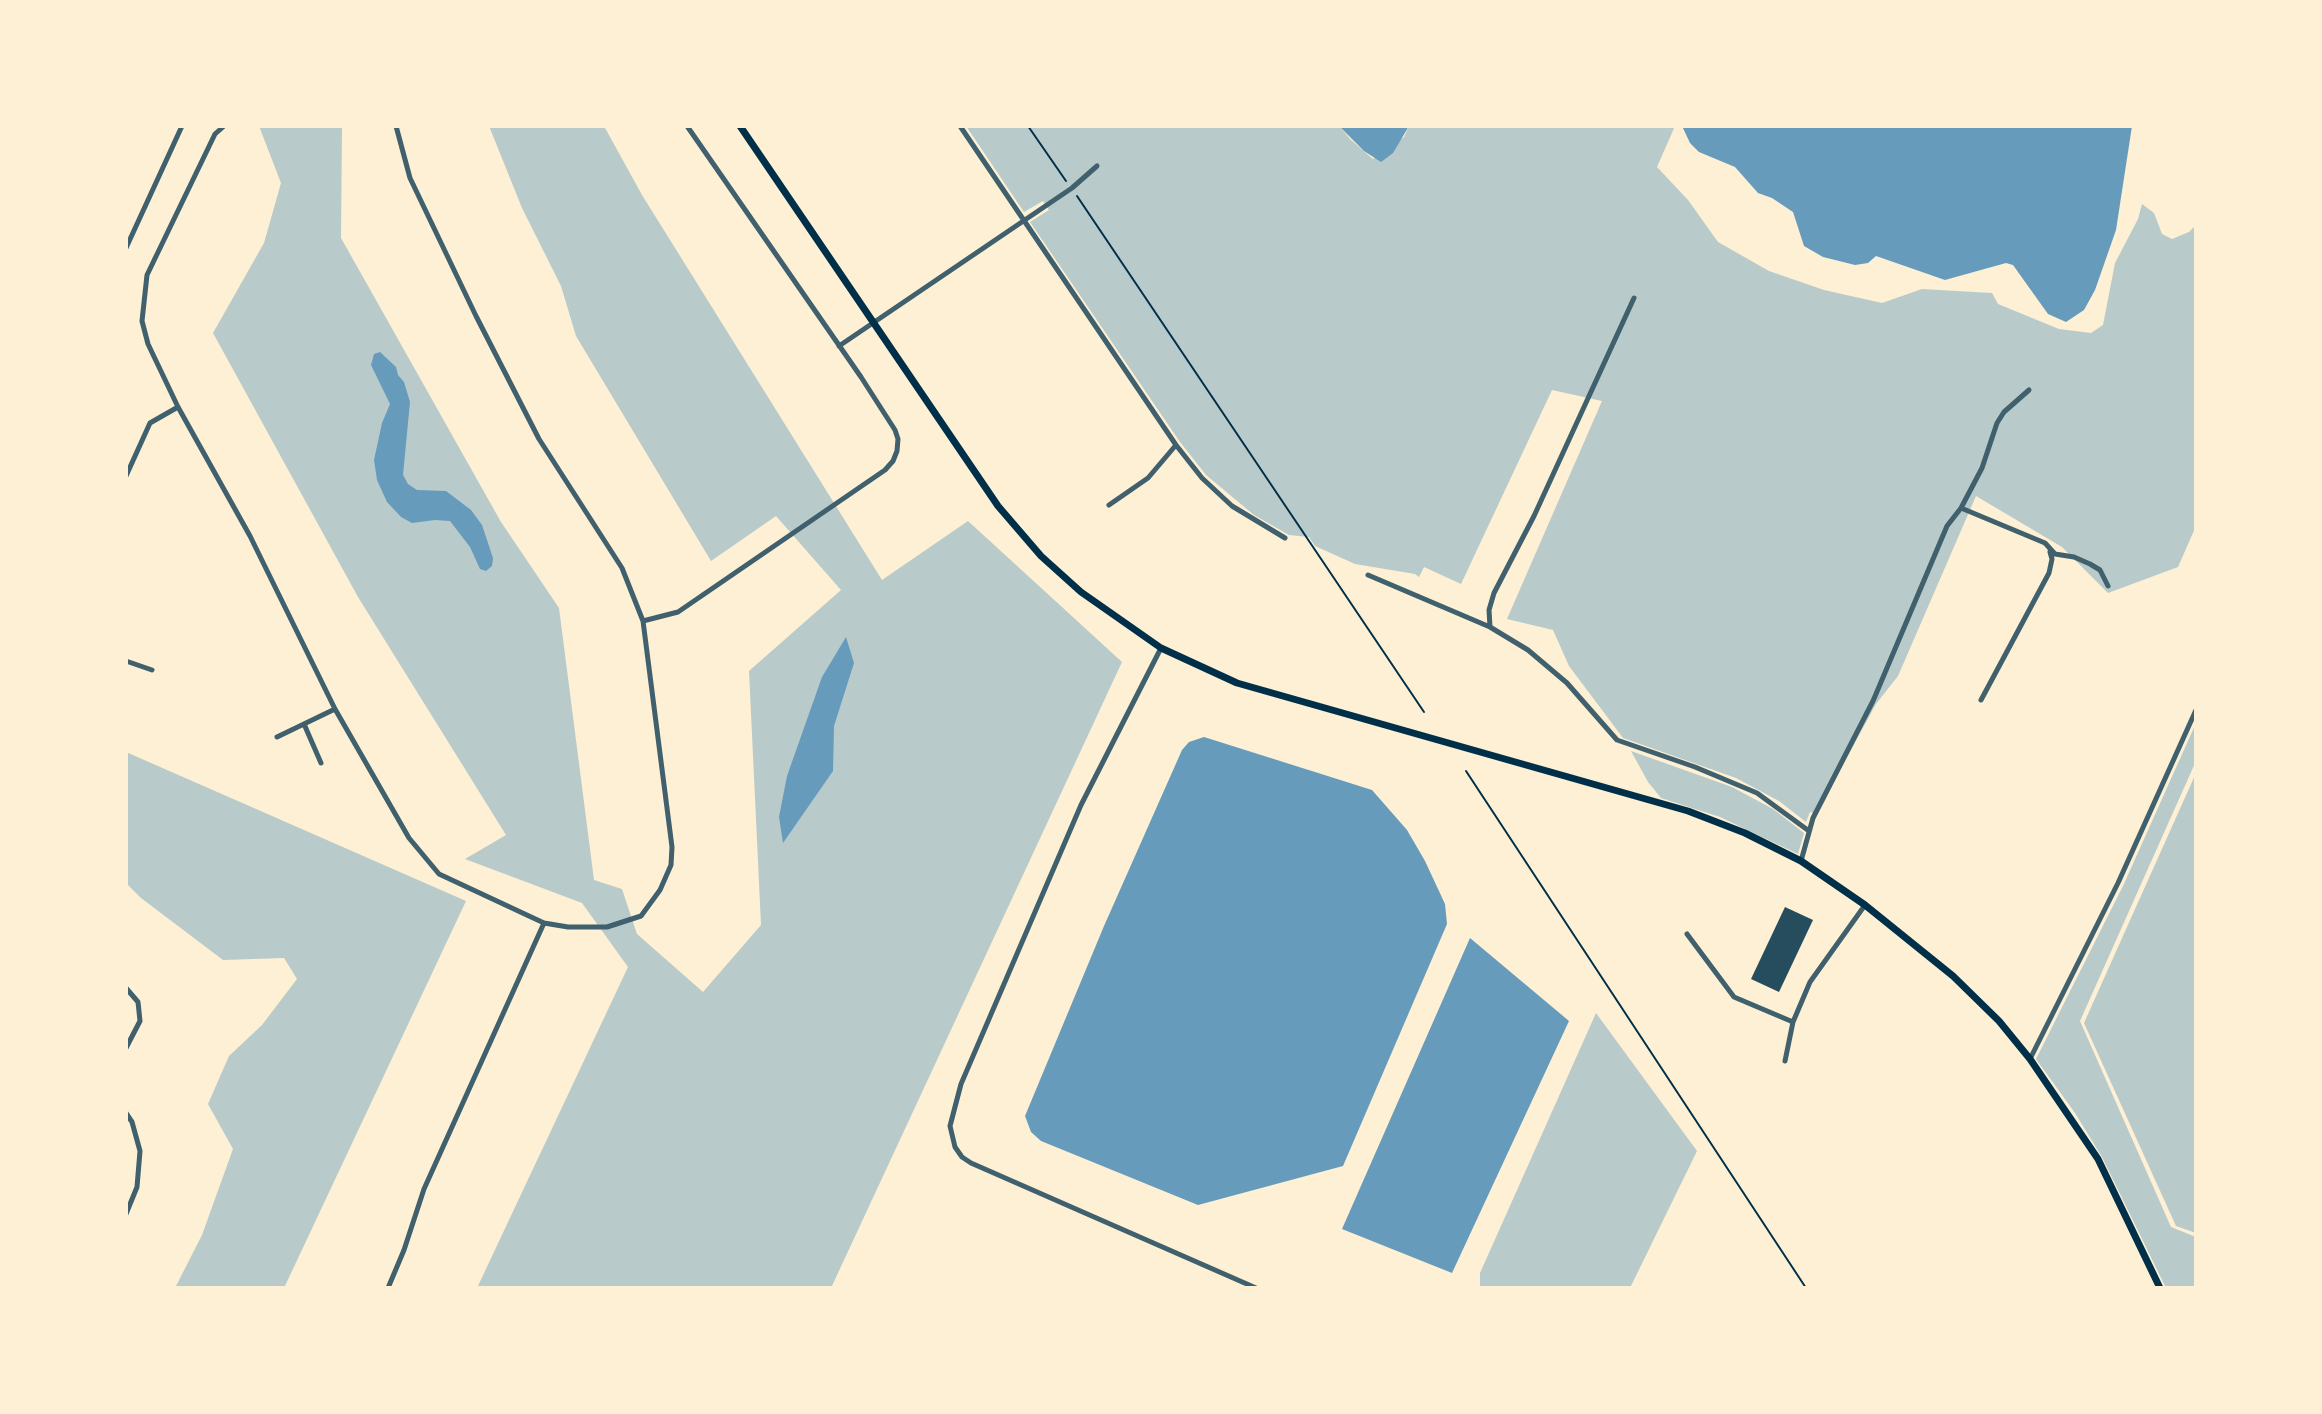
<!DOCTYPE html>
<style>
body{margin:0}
#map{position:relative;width:2322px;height:1414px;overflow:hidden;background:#fdf0d5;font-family:Rubik,sans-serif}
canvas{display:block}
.frame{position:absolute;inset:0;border:128px solid #fdf0d5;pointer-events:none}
</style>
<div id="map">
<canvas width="2322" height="1414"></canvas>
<div class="frame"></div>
</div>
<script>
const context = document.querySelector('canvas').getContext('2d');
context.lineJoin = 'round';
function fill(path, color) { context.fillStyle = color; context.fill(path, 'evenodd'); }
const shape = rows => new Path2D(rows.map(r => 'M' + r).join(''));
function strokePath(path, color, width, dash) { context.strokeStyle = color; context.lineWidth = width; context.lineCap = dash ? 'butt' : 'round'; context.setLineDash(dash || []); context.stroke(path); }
fill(shape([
 [259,126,342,126,341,238,501,522,559,608,594,880,622,889,637,934,703,992,761,925,749,671,841,590,776,516,711,561,576,336,561,286,522,208,489,126,604,126,642,195,882,580,968,521,1122,662,831,1288,477,1288,628,967,582,903,465,859,506,835,358,597,213,333,264,243,281,183],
 [966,126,1339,126,1351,140,1373,159,1404,137,1409,126,1675,126,1657,167,1688,200,1718,242,1769,271,1824,290,1882,303,1922,289,1992,293,1998,304,2059,329,2091,333,2103,325,2115,263,2138,219,2142,204,2154,213,2162,234,2172,239,2189,232,2196,225,2196,526,2178,567,2108,593,2062,547,1976,496,1898,676,1876,704,1816,814,1810,812,1806,822,1779,801,1736,778,1623,738,1569,666,1553,630,1507,619,1602,401,1552,390,1461,584,1424,567,1419,577,1415,574,1355,564,1315,546,1309,537,1289,535,1254,515,1206,475,1180,442,1030,222,1049,210,1043,201,1024,212],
 [2196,723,2196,761,2080,1021,2171,1227,2196,1237,2196,1288,2166,1288,2102,1157,2075,1113,2036,1059,2123,886],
 [1631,751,1732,787,1773,809,1804,833,1798,854,1720,817,1661,798,1648,782],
 [126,752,466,901,284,1288,175,1288,202,1235,233,1149,208,1104,229,1056,262,1025,297,979,284,958,223,960,141,898,126,883],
 [2196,773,2196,1233,2176,1226,2084,1023],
 [1596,1013,1697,1151,1630,1288,1480,1288,1480,1273]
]), '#b9caca');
fill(shape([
 [1339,126,1409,126,1393,153,1381,162,1364,151],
 [1682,126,2132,126,2116,230,2095,290,2084,310,2066,322,2048,314,2013,265,2006,263,1945,280,1876,256,1868,263,1855,265,1823,257,1804,246,1793,212,1772,198,1758,193,1735,167,1699,152,1690,143],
 [380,352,396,367,398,375,404,382,410,402,403,475,408,484,417,490,446,491,471,510,482,525,493,558,492,566,486,571,480,569,470,547,450,521,435,520,412,523,401,517,387,502,377,480,374,460,382,423,390,404,371,365,374,354],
 [846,637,854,663,834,726,833,771,783,843,779,817,787,776,822,677],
 [1204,737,1372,790,1407,830,1425,861,1445,904,1447,924,1343,1166,1198,1205,1041,1141,1031,1132,1025,1116,1104,926,1182,750,1189,742],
 [1470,938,1569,1021,1452,1273,1342,1229]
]), '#669bbc');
fill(shape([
 [1785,907,1813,920,1779,992,1751,979]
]), '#264d5e');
strokePath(shape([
 [1028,126,1066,181],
 [1077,196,1424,712],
 [1466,771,1806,1288]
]), '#003049', 2);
strokePath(shape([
 [224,126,215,134,147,275,142,321,148,344,178,407,250,536,335,709,409,838,439,874,544,923,568,927,607,927,641,916,660,890,671,865,672,847,643,621,622,568,539,439,476,316,410,178,396,126],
 [960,126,1176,445,1202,478,1232,506,1285,538],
 [126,248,182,126],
 [839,346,1072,188,1097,166],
 [126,476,150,423,178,407],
 [1109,505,1148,478,1176,445],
 [1961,508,2045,543,2055,554,2074,557,2090,564,2100,570,2108,586],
 [1368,575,1490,627,1528,650,1567,683,1617,740,1695,767,1757,793,1809,831],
 [643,621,678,612,885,470,893,461,897,451,898,439,895,430,861,377,687,126],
 [1490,627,1489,610,1494,593,1534,516,1634,298],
 [1161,648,1081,805,961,1084,950,1126,955,1147,962,1157,971,1163,1256,1288],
 [126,661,152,670],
 [1981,700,2049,573,2052,559,2050,552],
 [304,724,321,763],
 [277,737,335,709],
 [1801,861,1813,818,1873,701,1947,526,1961,508,1982,468,1997,423,2004,412,2029,390],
 [1687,934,1734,997,1793,1022],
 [126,988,138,1002,140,1021,126,1048],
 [2030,1059,2118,883,2196,710],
 [1785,1061,1793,1022,1810,982,1865,905],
 [126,1113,132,1122,140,1151,137,1187,126,1214],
 [388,1288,404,1250,424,1189,544,923]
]), '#3f606c', 5);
strokePath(shape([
 [740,126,998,506,1041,556,1081,592,1161,648,1237,683,1688,811,1745,833,1801,861,1865,905,1953,976,1999,1021,2030,1059,2098,1159,2160,1288]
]), '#003049', 7);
</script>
